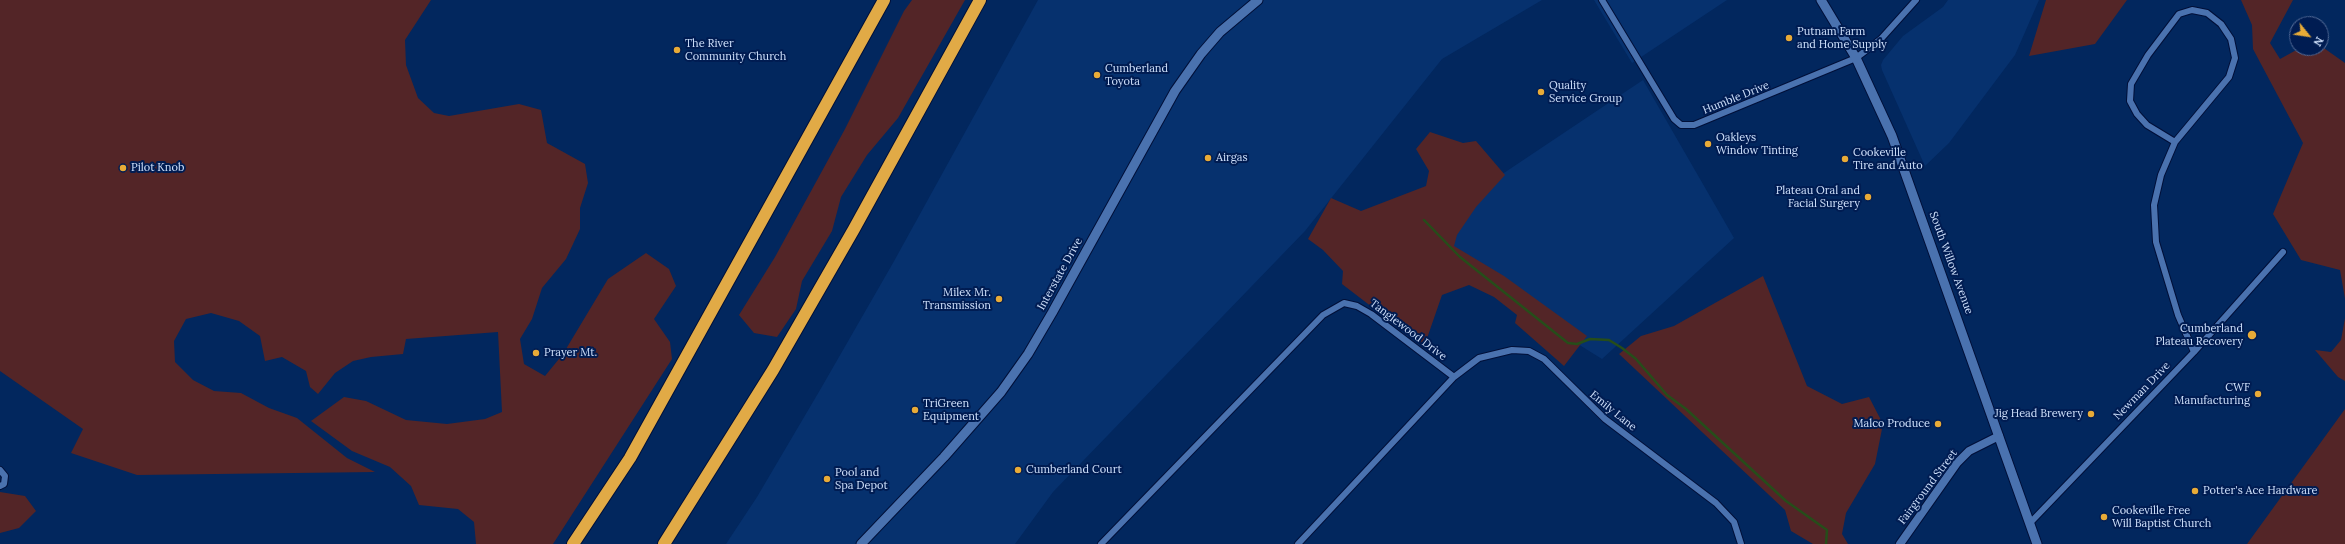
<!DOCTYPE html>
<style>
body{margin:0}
#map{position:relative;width:2345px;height:544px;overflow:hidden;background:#02275e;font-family:Lora,serif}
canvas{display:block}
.north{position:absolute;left:2289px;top:16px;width:40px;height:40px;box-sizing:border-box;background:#001c52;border:1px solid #526a96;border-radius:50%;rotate:120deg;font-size:11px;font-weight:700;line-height:16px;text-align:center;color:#cee0fb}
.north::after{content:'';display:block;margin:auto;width:14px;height:18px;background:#e8ab37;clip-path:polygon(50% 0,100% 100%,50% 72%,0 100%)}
</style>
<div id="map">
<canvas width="2345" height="544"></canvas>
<div class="north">N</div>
</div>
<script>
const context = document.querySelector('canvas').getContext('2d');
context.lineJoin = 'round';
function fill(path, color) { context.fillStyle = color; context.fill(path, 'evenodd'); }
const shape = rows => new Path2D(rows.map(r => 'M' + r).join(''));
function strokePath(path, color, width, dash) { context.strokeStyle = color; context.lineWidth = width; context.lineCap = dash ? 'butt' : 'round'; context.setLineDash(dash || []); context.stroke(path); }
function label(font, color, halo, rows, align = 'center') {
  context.font = font + ' Lora,serif'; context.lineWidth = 4; context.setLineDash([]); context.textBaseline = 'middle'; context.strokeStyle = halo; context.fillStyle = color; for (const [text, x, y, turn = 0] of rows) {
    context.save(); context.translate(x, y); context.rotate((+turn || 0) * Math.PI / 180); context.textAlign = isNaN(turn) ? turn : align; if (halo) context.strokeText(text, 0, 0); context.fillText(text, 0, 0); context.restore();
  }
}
fill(shape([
 [1038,0,1542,0,1442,59,1305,231,1053,492,1015,544,726,544,757,497,820,390,893,263],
 [1594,0,1727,0,1632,63],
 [1948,0,2039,0,2015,55,1949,143,1925,166,1882,70,1881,65,1883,60,1903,36,1943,7],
 [1643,80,1734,238,1602,359,1433,254,1462,201]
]), '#06316e');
fill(shape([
 [0,0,431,0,405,40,406,65,418,98,434,113,449,116,519,104,541,110,547,143,585,164,588,183,580,208,580,229,566,259,542,288,532,319,520,339,524,364,545,376,563,354,608,279,646,253,669,269,676,286,654,319,670,342,672,359,553,544,476,544,474,522,458,509,419,505,411,486,390,467,352,451,311,421,344,397,366,401,406,420,447,424,485,419,502,412,498,332,406,339,403,354,371,357,353,361,335,373,318,394,310,387,306,371,282,357,265,361,260,336,239,321,211,313,186,319,174,341,175,362,193,380,214,391,241,393,269,408,297,418,347,458,375,472,137,475,71,453,83,429,0,371],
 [912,0,965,0,898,118,867,155,841,197,832,231,802,281,796,309,777,337,754,333,739,315,775,257,845,129,904,11],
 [2046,0,2127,0,2095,44,2029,56],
 [2241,0,2293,0,2270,43,2280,59,2300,48,2321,48,2321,46,2345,63,2345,299,2340,270,2301,260,2273,214,2303,143,2253,49,2252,25],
 [1430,132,1463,143,1476,141,1505,175,1476,207,1457,235,1454,246,1504,276,1587,336,1564,366,1515,323,1517,315,1494,297,1469,285,1442,295,1424,347,1342,284,1343,271,1323,250,1308,239,1331,198,1361,211,1426,186,1429,171,1416,149],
 [1763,276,1807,386,1842,404,1869,397,1883,424,1875,464,1846,513,1842,534,1848,544,1813,544,1791,531,1785,510,1619,354,1641,336,1674,326],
 [2345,318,2345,381,2338,377,2315,350,2331,352,2341,340],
 [2345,409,2345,544,2247,544],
 [0,492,25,496,36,511,19,528,0,533]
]), '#532527');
strokePath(shape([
 [1424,220,1460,257,1568,343,1577,344,1590,339,1609,340,1622,348,1636,359,1667,395,1686,409,1786,501,1827,530,1826,544]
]), '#264d1a', 2.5);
const minor = shape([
 [1602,0,1674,119,1681,125,1694,125,1856,58,1881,39,1916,0],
 [2175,142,2147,125,2137,114,2130,101,2131,84,2148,55,2179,14,2192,10,2207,13,2221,24,2231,39,2235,58,2229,77,2175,142,2161,175,2154,205,2156,242,2178,315,2194,352],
 [1454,377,1479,358,1512,350,1529,351,1544,359,1605,419,1716,503,1734,522,1741,544],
 [0,470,5,476,4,484,0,486],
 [2030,523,2194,352,2283,252],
 [1101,544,1323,315,1344,303,1357,306,1371,314,1454,377,1298,544]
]);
const tertiary = shape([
 [1900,544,1957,463,1969,451,1999,436]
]);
const secondary = shape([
 [1821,0,1856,58,1892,136,2037,544],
 [861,544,944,457,1001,392,1028,354,1052,313,1175,91,1201,54,1220,32,1258,0]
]);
const motorway = shape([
 [573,544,630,458,884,0],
 [664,544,773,370,854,229,980,0]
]);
strokePath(minor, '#000f38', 8);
strokePath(tertiary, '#000f38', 10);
strokePath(secondary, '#000f38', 11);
strokePath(motorway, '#000f38', 14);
strokePath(minor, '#4a72af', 6);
strokePath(tertiary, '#4a72af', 8);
strokePath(secondary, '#4a72af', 9);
strokePath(motorway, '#e1aa46', 12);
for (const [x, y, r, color] of [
 [1789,38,4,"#e8ab37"],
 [677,50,4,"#e8ab37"],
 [1097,75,4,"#e8ab37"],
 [1541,92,4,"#e8ab37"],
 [1708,144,4,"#e8ab37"],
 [1208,158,4,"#e8ab37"],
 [1845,159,4,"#e8ab37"],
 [123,168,4,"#e8ab37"],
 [1868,197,4,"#e8ab37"],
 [999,299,4,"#e8ab37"],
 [2252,335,5,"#e8ab37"],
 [536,353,4,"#e8ab37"],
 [2258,394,4,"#e8ab37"],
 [915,410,4,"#e8ab37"],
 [2091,414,4,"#e8ab37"],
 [1938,424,4,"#e8ab37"],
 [1018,470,4,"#e8ab37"],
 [827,479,4,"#e8ab37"],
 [2195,491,4,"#e8ab37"],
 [2104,517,4,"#e8ab37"]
]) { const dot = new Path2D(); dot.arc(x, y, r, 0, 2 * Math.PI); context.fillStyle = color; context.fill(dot); strokePath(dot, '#001c52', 1.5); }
label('11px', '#cee0fb', '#001c52', [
 ["Putnam Farm",1797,32],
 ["and Home Supply",1797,45],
 ["The River",685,44],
 ["Community Church",685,57],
 ["Cumberland",1105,69],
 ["Toyota",1105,82],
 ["Quality",1549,86],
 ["Service Group",1549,99],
 ["Oakleys",1716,138],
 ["Window Tinting",1716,151],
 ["Cookeville",1853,153],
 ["Tire and Auto",1853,166],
 ["Airgas",1216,158],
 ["Pilot Knob",131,168],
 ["Plateau Oral and",1860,191,"right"],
 ["Facial Surgery",1860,204,"right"],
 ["Milex Mr.",991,293,"right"],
 ["Transmission",991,306,"right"],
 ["Cumberland",2243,329,"right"],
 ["Plateau Recovery",2243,342,"right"],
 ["Prayer Mt.",544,353],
 ["CWF",2250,388,"right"],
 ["Manufacturing",2250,401,"right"],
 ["TriGreen",923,404],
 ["Equipment",923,417],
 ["Jig Head Brewery",2083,414,"right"],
 ["Malco Produce",1930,424,"right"],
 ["Cumberland Court",1026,470],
 ["Pool and",835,473],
 ["Spa Depot",835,486],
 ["Potter's Ace Hardware",2203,491],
 ["Cookeville Free",2112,511],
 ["Will Baptist Church",2112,524]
], 'left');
label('11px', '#cee0fb', '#001c52', [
 ["Humble Drive",1736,98,-22],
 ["South Willow Avenue",1951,263,70],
 ["Interstate Drive",1060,274,-61],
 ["Tanglewood Drive",1408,330,37],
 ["Newman Drive",2142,391,-46],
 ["Emily Lane",1613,411,39],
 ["Fairground Street",1928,487,-53]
]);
</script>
